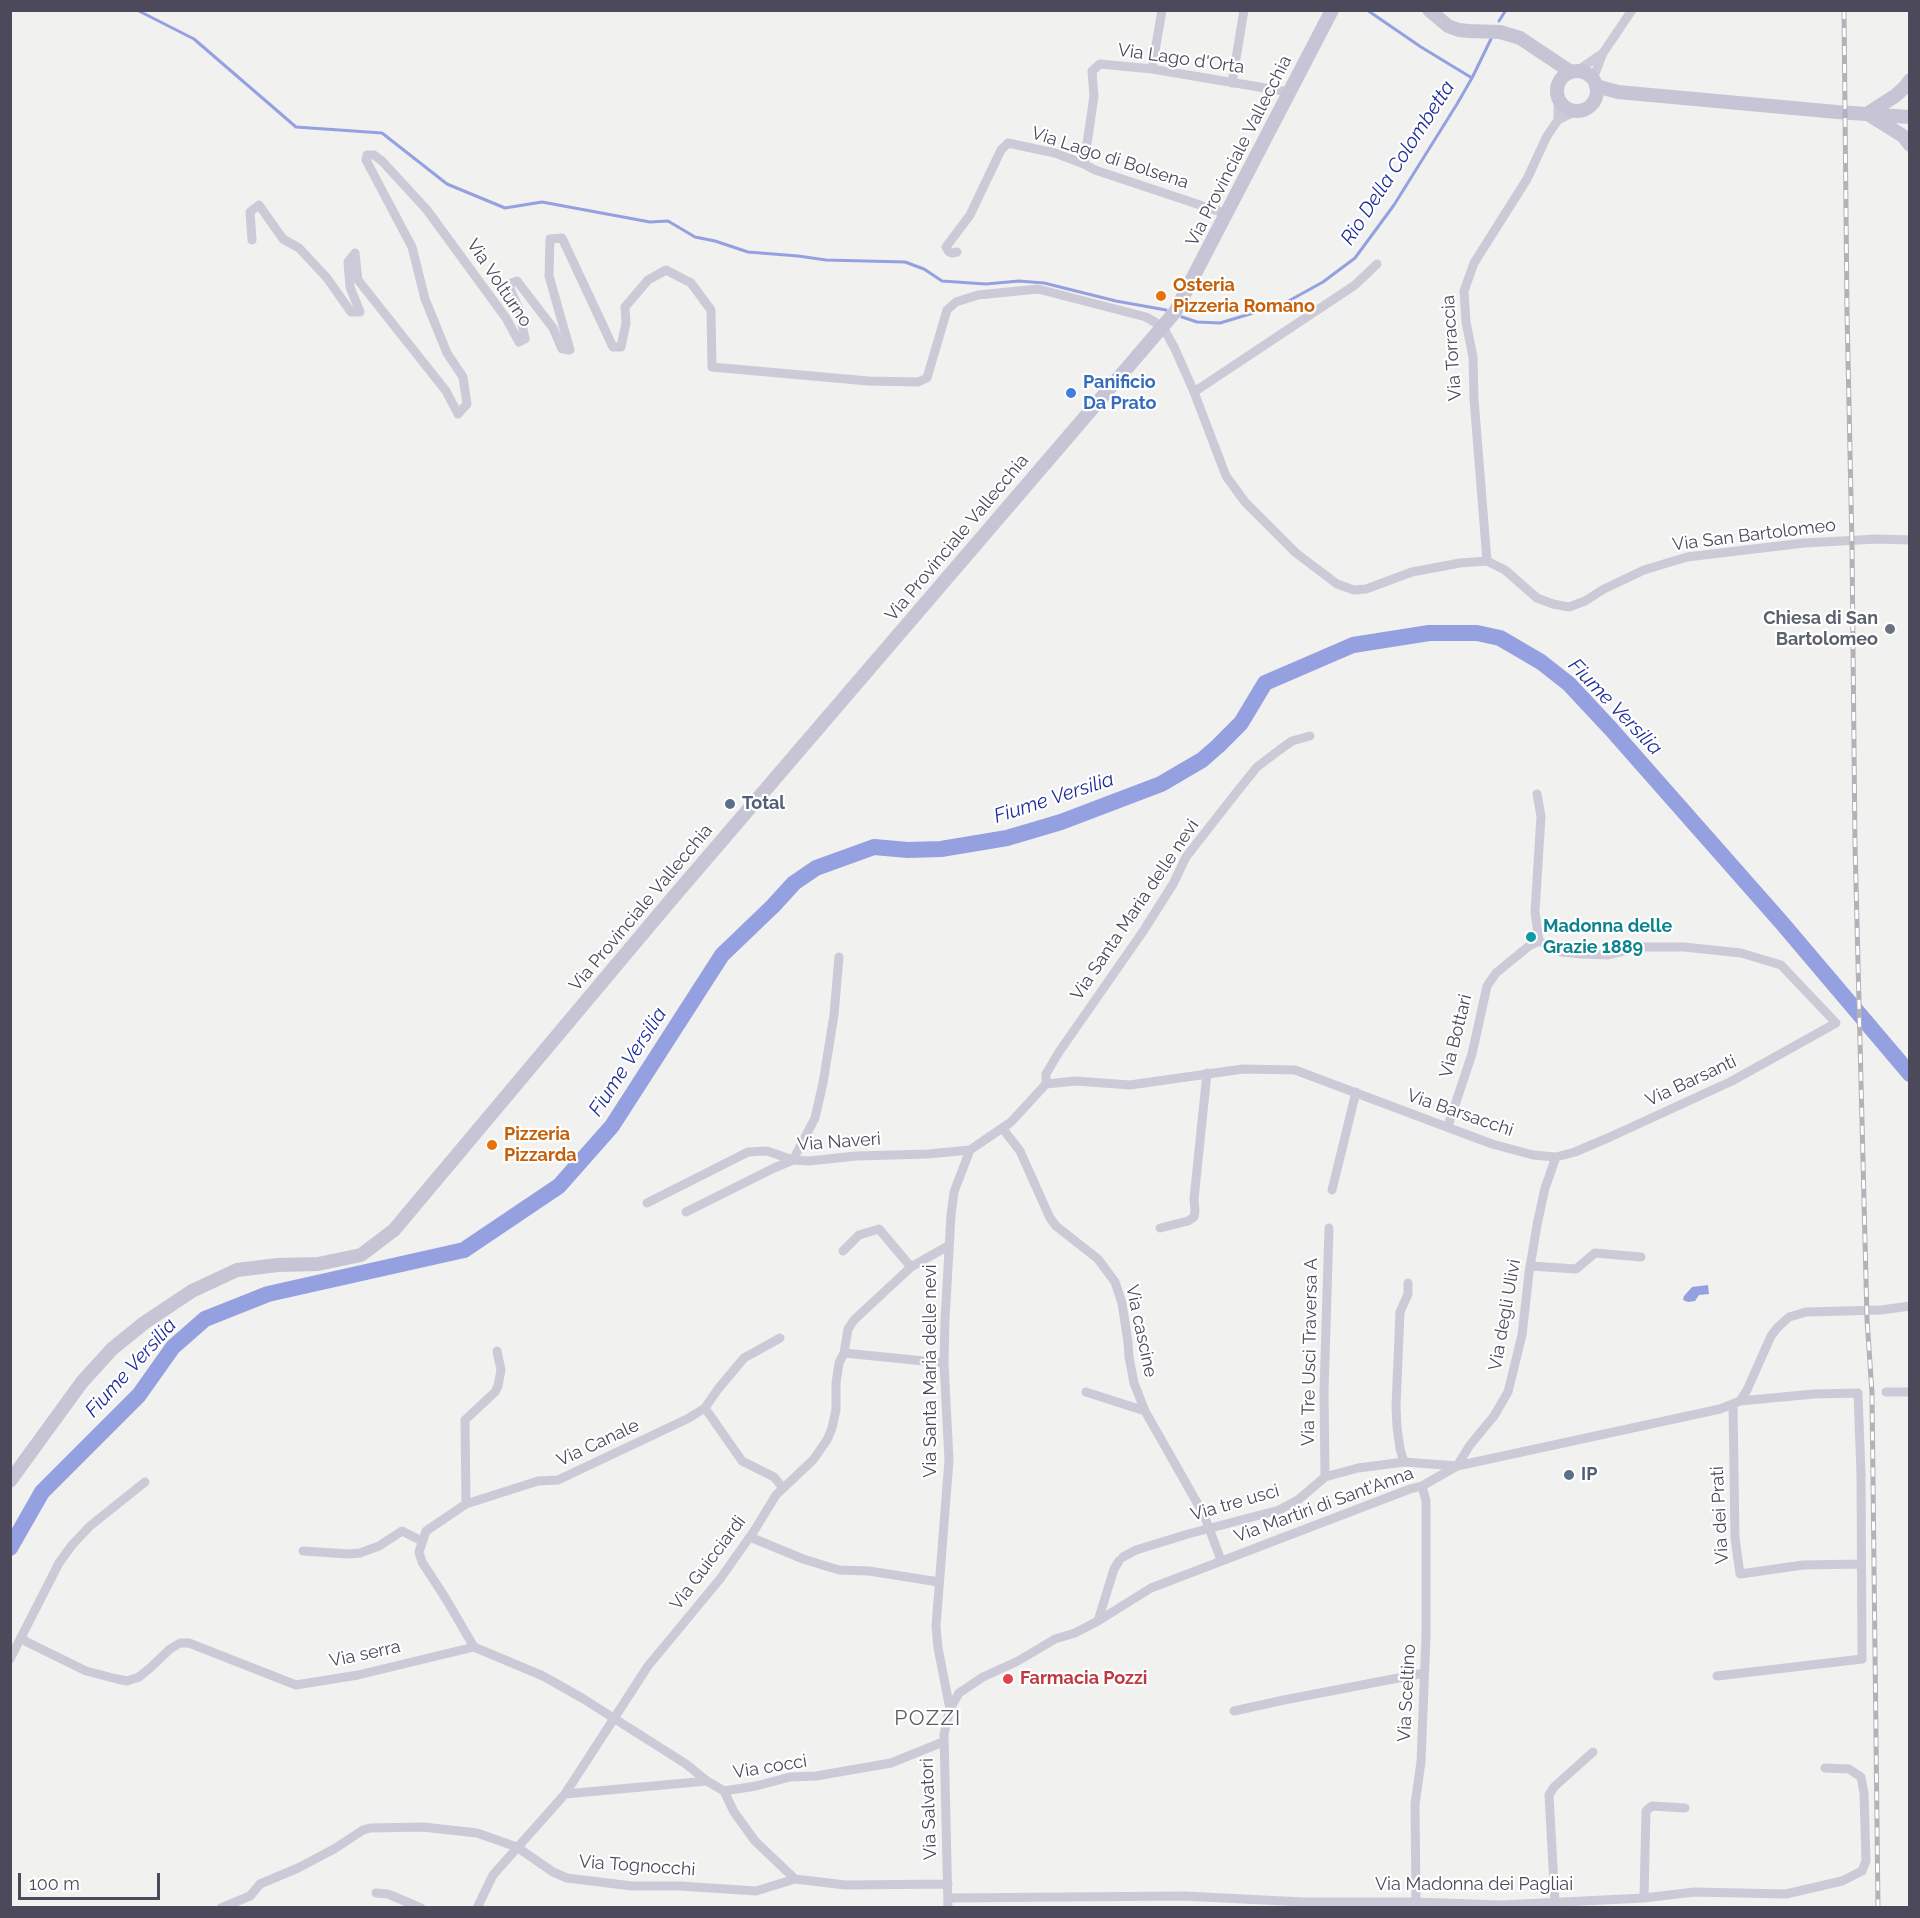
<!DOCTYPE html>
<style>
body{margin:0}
#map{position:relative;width:1920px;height:1918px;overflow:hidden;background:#f1f1ef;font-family:Raleway,sans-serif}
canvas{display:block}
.frame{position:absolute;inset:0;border:12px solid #4c495a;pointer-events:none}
.scale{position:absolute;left:18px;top:1873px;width:142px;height:27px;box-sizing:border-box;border:3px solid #4c495a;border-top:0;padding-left:8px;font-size:18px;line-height:21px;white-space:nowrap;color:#4c495a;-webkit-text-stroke:4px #fff;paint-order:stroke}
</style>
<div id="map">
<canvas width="1920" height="1918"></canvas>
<div class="frame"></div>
<div class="scale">100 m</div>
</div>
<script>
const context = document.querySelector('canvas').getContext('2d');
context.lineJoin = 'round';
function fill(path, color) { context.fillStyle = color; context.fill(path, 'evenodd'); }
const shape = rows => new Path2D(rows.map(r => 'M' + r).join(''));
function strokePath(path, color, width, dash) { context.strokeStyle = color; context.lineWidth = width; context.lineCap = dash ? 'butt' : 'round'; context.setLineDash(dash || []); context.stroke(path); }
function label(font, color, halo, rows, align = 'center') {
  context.font = font + ' Raleway,sans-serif'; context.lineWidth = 4.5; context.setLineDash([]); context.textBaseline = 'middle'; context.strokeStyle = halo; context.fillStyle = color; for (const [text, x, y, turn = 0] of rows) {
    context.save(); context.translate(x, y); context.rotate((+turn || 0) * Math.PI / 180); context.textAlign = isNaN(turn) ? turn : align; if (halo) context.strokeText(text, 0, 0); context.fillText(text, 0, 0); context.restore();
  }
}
fill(shape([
 [1708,1285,1709,1294,1699,1295,1695,1301,1688,1302,1683,1300,1684,1296,1692,1287]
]), '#95a0e1');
strokePath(shape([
 [137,10,194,39,296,127,382,133,447,184,505,208,542,202,650,222,668,221,695,237,715,241,748,252,798,256,826,260,905,262,924,269,942,281,986,284,1019,281,1044,283,1116,301,1166,310],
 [1367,10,1421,47,1472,78],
 [1499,21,1506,10],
 [1182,317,1197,322,1220,323,1283,304,1323,282,1355,258,1394,205,1457,104,1472,78,1491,39]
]), '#95a0e1', 3);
strokePath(shape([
 [10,1548,42,1492,139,1395,173,1347,205,1319,268,1294,464,1250,559,1186,612,1126,722,955,773,906,794,883,816,868,874,847,908,850,941,849,1007,838,1061,822,1161,784,1202,760,1218,746,1241,723,1265,683,1353,645,1429,633,1477,633,1500,638,1541,662,1569,684,1611,729,1782,923,1910,1074]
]), '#95a0e1', 16);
strokePath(shape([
 [1152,69,1162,10],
 [1577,71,1603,53],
 [1593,79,1603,53,1632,10],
 [1232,83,1244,10],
 [1558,120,1578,110],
 [1084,164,1094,96,1092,71,1100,64,1152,69,1289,92],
 [252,240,250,212,259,205,283,239,299,248,327,278,351,312,360,312,350,287,348,262,355,253,358,280,446,391,458,414,467,404,463,377,447,353,425,299,412,247,366,160,367,155,374,155,382,161,427,210,506,318,519,342,525,339,519,309,508,284,517,281,553,328,562,349,570,350,549,276,550,239,562,238,613,347,621,347,626,323,625,307,648,280,666,270,691,283,711,310,712,367,868,381,918,382,927,378,947,310,956,302,978,295,1038,289,1146,317,1163,327,1175,349,1194,392,1226,476,1245,502,1296,553,1337,584,1354,590,1366,589,1412,572,1460,563,1487,561,1505,570,1537,598,1553,604,1569,607,1585,601,1604,589,1644,570,1687,557,1804,543,1878,539,1910,540],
 [957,252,952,253,949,252,946,247,970,215,1001,150,1008,143,1055,153,1084,164,1095,170,1227,214],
 [1194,392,1355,285,1377,264],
 [1487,561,1474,399,1473,357,1466,322,1464,291,1474,263,1527,179,1547,136,1558,120,1558,97],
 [1537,794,1541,816,1535,912,1539,941],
 [1046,1084,1076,1081,1130,1085,1243,1069,1295,1070,1492,1144,1533,1155,1556,1157,1575,1152,1610,1137,1732,1081,1836,1023,1781,965,1741,953,1684,947,1641,947,1608,955,1581,954,1561,952,1539,941,1529,946,1496,973,1487,986,1472,1054,1448,1126],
 [1003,1129,1020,1151,1050,1218,1056,1226,1098,1259,1115,1282,1122,1303,1128,1342,1129,1357,1134,1383,1145,1411,1204,1515,1221,1560],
 [1332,1190,1356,1092],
 [647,1203,748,1152,767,1151,793,1160,815,1118,823,1083,834,1015,839,957],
 [686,1212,774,1168,793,1160,809,1161,856,1156,928,1154,970,1150],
 [1160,1228,1188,1221,1194,1217,1195,1211,1194,1199,1207,1073],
 [843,1251,859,1235,879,1229,911,1267],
 [1530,1266,1576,1269,1595,1253,1641,1257],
 [844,1353,944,1363],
 [1086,1392,1145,1411],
 [1886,1392,1910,1392],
 [1740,1401,1747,1390,1771,1336,1777,1328,1789,1317,1806,1312,1881,1310,1910,1306],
 [1733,1405,1735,1538,1740,1574,1803,1565,1860,1564],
 [705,1408,742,1461,774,1477,783,1488],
 [1404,1462,1400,1449,1397,1427,1396,1406,1400,1312,1408,1294,1408,1283],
 [1325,1477,1324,1391,1329,1228],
 [466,1504,465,1420,495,1392,498,1386,501,1370,497,1351],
 [750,1537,803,1559,839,1570,869,1571,939,1582],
 [303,1551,348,1554,360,1553,379,1546,402,1531,422,1541],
 [1123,1557,1136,1550,1188,1534,1279,1510,1298,1500,1325,1477,1332,1475,1358,1468,1404,1462,1457,1466,1470,1445,1494,1416,1508,1392,1522,1335,1529,1273,1537,1225,1545,1188,1556,1157],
 [1098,1621,1114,1569,1119,1561],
 [22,1638,27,1642,86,1671,117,1679,127,1681,139,1677,150,1668,170,1649,180,1643,189,1643,296,1685,358,1675,474,1647,543,1676,582,1698,686,1764,707,1781],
 [474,1647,446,1599,422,1562,419,1552,426,1531,466,1504,538,1481,558,1480,687,1419,705,1408,718,1389,744,1358,780,1338],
 [10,1659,59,1563,72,1545,90,1526,145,1482],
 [950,1709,938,1648,936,1626,949,1460,944,1363,945,1320,951,1215,954,1192,970,1150,1011,1122,1046,1084,1046,1074,1059,1052,1144,930,1173,884,1186,857,1236,793,1257,767,1278,751,1292,741,1310,736],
 [1234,1711,1284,1700,1424,1673],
 [724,1791,734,1812,755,1841,795,1879],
 [565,1794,707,1781,724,1791,756,1786,790,1777,816,1776,891,1763,943,1742],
 [376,1893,388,1894,421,1908],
 [948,1898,1184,1896,1303,1902,1416,1902,1501,1905,1644,1898,1694,1892,1786,1894,1842,1881,1862,1871,1866,1861,1864,1793,1861,1777,1849,1769,1825,1768],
 [1644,1898,1646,1811,1652,1806,1685,1808],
 [1416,1902,1415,1804,1421,1762,1426,1636,1426,1501,1422,1486],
 [1555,1903,1549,1795,1554,1787,1593,1752],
 [221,1908,250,1896,260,1884,298,1868,334,1849,363,1830,370,1828,423,1827,477,1833,517,1847,553,1872,567,1878,632,1886,680,1886,756,1891,795,1879,845,1885,948,1884],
 [477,1908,493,1875,565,1794,648,1666,720,1579,754,1531,776,1495,813,1460,827,1440,832,1428,836,1410,836,1383,839,1363,844,1353,848,1329,854,1320,911,1267,948,1246],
 [948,1908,944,1734,950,1709,959,1693,983,1677,1018,1661,1055,1639,1075,1633,1098,1621,1151,1588,1410,1489,1422,1486,1457,1466,1720,1409,1740,1401,1814,1394,1858,1393,1861,1475,1862,1659,1717,1676]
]), '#cccad7', 9);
strokePath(shape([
 [1429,10,1448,26,1459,30,1469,31,1500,32,1520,38,1571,72],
 '1557 91a20 20 0 1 1 40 0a20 20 0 1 1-40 0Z',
 [1596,86,1618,92,1837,112,1910,117],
 [1867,114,1895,96,1905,87,1910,80],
 [1871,116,1903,136,1910,145],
 [10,1481,82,1382,112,1349,144,1323,192,1291,237,1270,278,1265,318,1264,361,1255,394,1230,670,901,1175,312,1332,10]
]), '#c7c4d5', 14);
const rail = shape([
 [1844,10,1847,311,1852,546,1855,844,1867,1319,1872,1393,1878,1908]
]);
strokePath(rail, '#b4b2b8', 5);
strokePath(rail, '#fff', 3, [9]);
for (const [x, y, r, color] of [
 [1161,296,6,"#e8710a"],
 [1071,393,6,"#3f7fe0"],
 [1890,629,6,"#6b7280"],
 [730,804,6,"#5c6f8a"],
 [1531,937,6,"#0f9aa8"],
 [492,1145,6,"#e8710a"],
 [1569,1475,6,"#5c6f8a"],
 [1008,1679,6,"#e0444e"]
]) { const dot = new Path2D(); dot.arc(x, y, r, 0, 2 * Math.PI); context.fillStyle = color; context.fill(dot); strokePath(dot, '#fff', 2); }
label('18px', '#4c495a', '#fff', [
 ["Via Lago d'Orta",1181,59,8],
 ["Via Provinciale Vallecchia",1239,151,-63],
 ["Via Lago di Bolsena",1110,158,18],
 ["Via Volturno",499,283,56],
 ["Via Torraccia",1452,348,-94],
 ["Via San Bartolomeo",1754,535,-7],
 ["Via Provinciale Vallecchia",957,538,-50],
 ["Via Provinciale Vallecchia",641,908,-50],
 ["Via Santa Maria delle nevi",1135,910,-56],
 ["Via Bottari",1456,1036,-76],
 ["Via Barsanti",1691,1081,-25],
 ["Via Barsacchi",1460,1113,19],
 ["Via Naveri",839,1142,-4],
 ["Via degli Ulivi",1505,1315,-80],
 ["Via cascine",1141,1331,78],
 ["Via Tre Usci Traversa A",1310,1352,-89],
 ["Via Santa Maria delle nevi",931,1371,-90],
 ["Via Canale",598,1443,-25],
 ["Via tre usci",1235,1503,-16],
 ["Via Martiri di Sant'Anna",1324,1505,-20],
 ["Via dei Prati",1720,1515,-93],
 ["Via Guicciardi",708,1563,-53],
 ["Via serra",365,1654,-12],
 ["Via Sceltino",1407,1693,-87],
 ["Via cocci",770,1767,-9],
 ["Via Salvatori",929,1809,-92],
 ["Via Tognocchi",637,1866,4],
 ["Via Madonna dei Pagliai",1474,1885]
]);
label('bold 18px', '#c56008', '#fff', [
 ["Osteria",1173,286],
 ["Pizzeria Romano",1173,307],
 ["Pizzeria",504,1135],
 ["Pizzarda",504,1156]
], 'left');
label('bold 18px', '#366cbe', '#fff', [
 ["Panificio",1083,383],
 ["Da Prato",1083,404]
], 'left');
label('bold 18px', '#5b616d', '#fff', [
 ["Chiesa di San",1878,619],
 ["Bartolomeo",1878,640]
], 'right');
label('bold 18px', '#4e5e75', '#fff', [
 ["Total",742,804],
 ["IP",1581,1475]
], 'left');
label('bold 18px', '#0d838f', '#fff', [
 ["Madonna delle",1543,927],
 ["Grazie 1889",1543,948]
], 'left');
label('bold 18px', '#be3a42', '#fff', [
 ["Farmacia Pozzi",1020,1679]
], 'left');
label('italic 20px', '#1e2e99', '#fff', [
 ["Rio Della Colombetta",1398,163,-57],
 ["Fiume Versilia",1615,707,46],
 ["Fiume Versilia",1054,798,-18],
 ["Fiume Versilia",628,1062,-57],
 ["Fiume Versilia",131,1368,-48]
]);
context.letterSpacing = '1.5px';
label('21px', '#5e5c63', '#fff', [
 ["POZZI",928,1719]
]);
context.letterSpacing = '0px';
</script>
